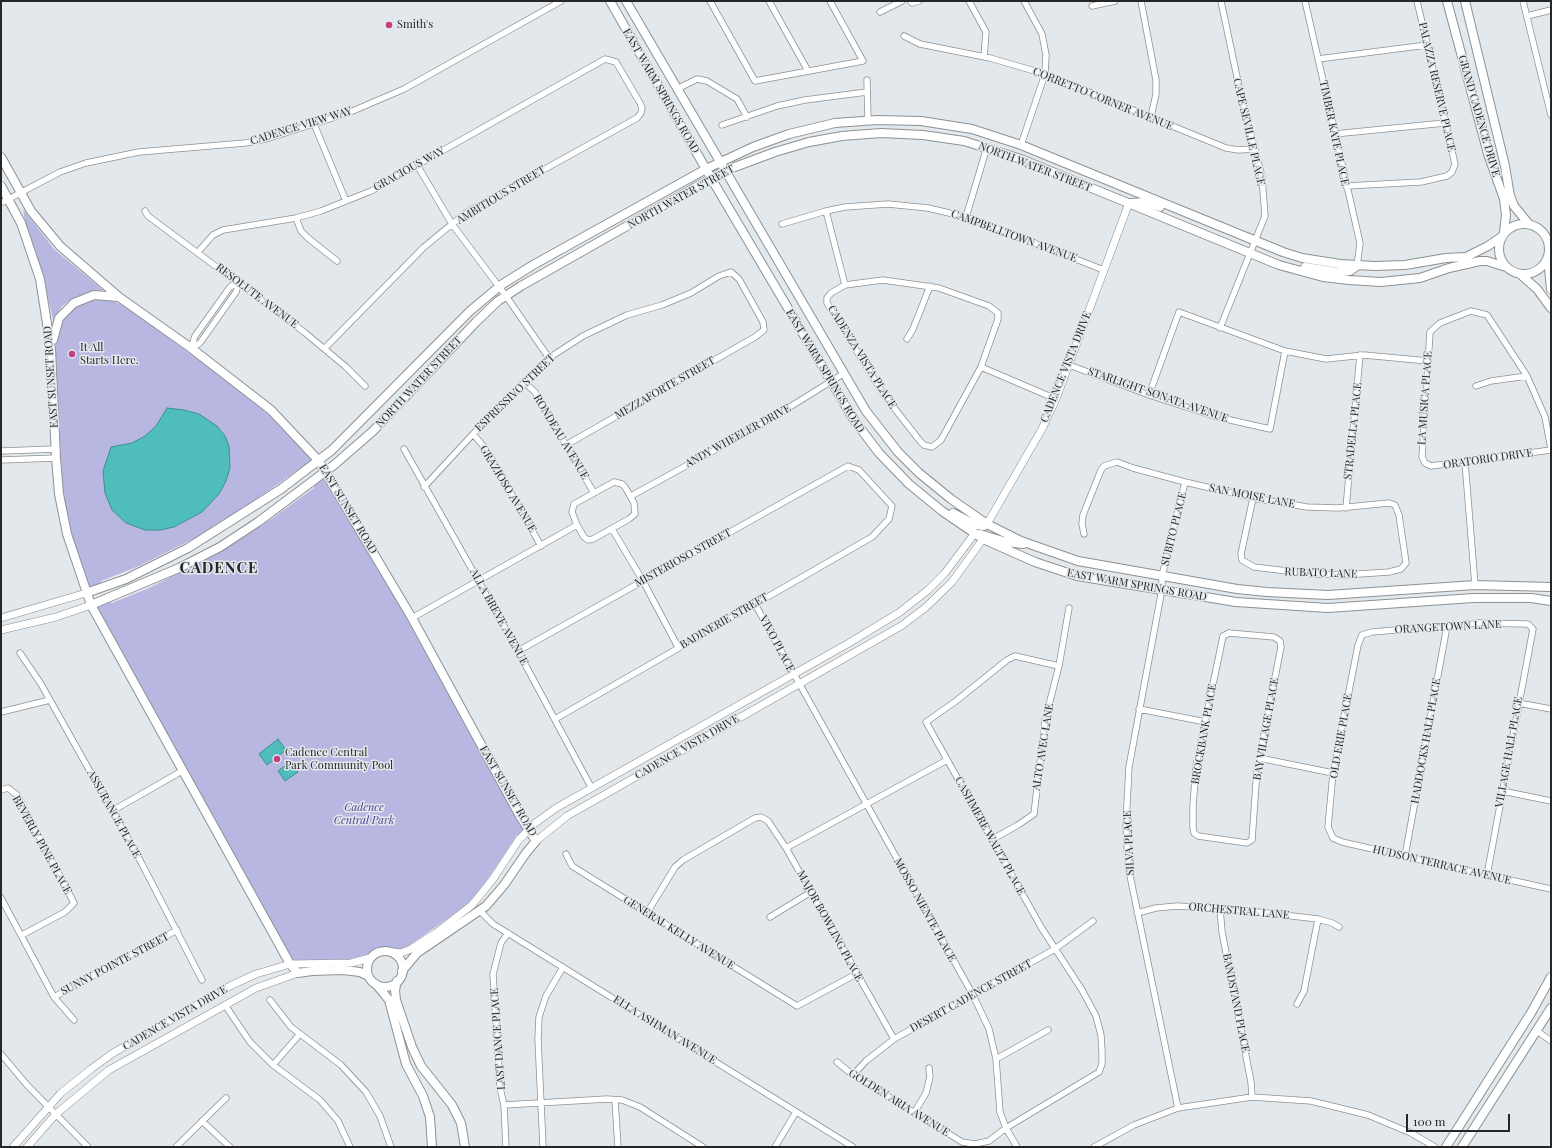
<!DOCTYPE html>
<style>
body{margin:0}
#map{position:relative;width:1552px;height:1148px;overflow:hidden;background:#e3e8ec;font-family:"Playfair Display",serif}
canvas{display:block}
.frame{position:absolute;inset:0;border:2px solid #242627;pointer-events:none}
.scale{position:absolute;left:1406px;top:1114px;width:104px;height:18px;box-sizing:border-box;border:2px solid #242627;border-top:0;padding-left:5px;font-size:12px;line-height:14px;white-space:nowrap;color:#242627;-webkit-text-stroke:3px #e3e8ec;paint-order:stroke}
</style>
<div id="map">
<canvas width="1552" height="1148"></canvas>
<div class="frame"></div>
<div class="scale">100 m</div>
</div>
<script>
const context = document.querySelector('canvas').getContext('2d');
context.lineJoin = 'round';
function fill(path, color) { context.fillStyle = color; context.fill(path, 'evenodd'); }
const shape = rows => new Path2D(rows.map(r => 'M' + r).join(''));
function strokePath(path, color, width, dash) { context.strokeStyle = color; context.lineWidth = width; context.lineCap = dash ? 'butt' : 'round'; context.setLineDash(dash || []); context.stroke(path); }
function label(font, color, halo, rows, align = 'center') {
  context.font = font + ' "Playfair Display",serif'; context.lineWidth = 3; context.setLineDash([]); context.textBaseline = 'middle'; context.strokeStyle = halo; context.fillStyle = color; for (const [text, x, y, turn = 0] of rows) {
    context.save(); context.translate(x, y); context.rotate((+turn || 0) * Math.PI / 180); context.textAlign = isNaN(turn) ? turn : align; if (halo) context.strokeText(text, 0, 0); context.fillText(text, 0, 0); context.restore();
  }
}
fill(shape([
 [23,209,54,249,103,290,93,291,70,300,62,306,53,320,44,280,25,223],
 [93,299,113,301,125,306,245,394,293,437,313,461,304,469,299,469,227,520,199,536,139,566,101,581,100,584,88,589,77,557,66,514,62,479,55,338,58,325,69,311,84,301],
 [324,476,338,495,524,830,521,835,517,835,483,886,471,900,458,911,403,950,397,951,379,950,367,957,356,960,293,962,96,606,108,601,112,603,149,588,214,555,270,520,314,488,314,484]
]), '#b8b7e2');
const water = shape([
 [167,408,184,410,199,414,217,426,225,436,229,446,230,468,226,481,219,494,202,512,174,527,160,530,145,530,126,523,112,510,105,493,103,471,111,447,132,443,145,436,156,426,167,408],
 [278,739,286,750,267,765,259,754,278,739],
 [290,762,298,772,285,781,278,771,290,762]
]);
fill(water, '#4ebdbb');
strokePath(water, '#41908f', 1);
const minor = shape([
 [710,1,755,81,863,61,830,1],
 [769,1,808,71],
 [910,1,912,3,919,1],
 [969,1,986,32,984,57],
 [1141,1,1156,80,1156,94,1151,117],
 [1305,1,1360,243,1357,266],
 [1523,1,1551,115],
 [1092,6,1115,1],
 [880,12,902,1],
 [1527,16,1551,10],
 [904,36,920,44,990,58,1045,74,1226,148,1239,150,1255,149],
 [1318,59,1427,45],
 [867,80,868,120],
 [677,89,697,79,707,81,737,99,747,117],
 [314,124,346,201],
 [722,125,777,106,805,100,867,92],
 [1334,134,1445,123],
 [1021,145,1045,74,1046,55,1042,34,1024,1],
 [417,165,452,224,506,296,549,358],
 [1346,186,1421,182,1447,176,1452,172,1455,164,1417,1],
 [1,203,60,172,86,163,139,152,245,143,266,139,348,113,404,89,561,1],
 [145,211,148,216,304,332,345,366,365,386],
 [826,211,845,285],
 [966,217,987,147],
 [296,218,301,231,308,238,337,261],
 [782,224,826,211,845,207,888,204,928,208,966,217,1104,270],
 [198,252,213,235,223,230,296,218,321,211,371,191,605,59,616,62,640,103,642,108,641,113,637,118,469,211,452,224,424,247,325,348],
 [883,280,939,288,989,306,998,313,998,319,981,367,941,440,932,447,924,445,920,441,884,395,827,303,827,298,831,293,845,285,883,280],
 [1220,328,1265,216,1262,177,1241,96,1221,1],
 [907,339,913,329,930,286],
 [191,348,195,336,230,287,239,282],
 [191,348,200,343,236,292,239,282],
 [1069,365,1149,395,1217,417,1270,429,1285,351],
 [981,367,1056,399],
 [525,383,535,392,594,493],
 [1476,386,1491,381,1527,376],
 [1149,395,1179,312,1285,351,1326,359,1364,355,1428,361],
 [473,434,486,449,541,546],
 [404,449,518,651,591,787],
 [1551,449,1545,417,1527,376,1487,315,1471,311,1440,323,1430,332,1422,457,1425,463,1431,466,1551,450],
 [1,451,55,449],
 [1,460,56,458],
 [1465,462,1475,585],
 [614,482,622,484,625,487,634,503,635,514,629,519,593,539,588,540,584,537,577,525,572,512,574,504,614,482],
 [424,487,473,434,549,358,583,336,627,315,662,305,691,293,719,276,731,272,739,279,763,322,764,330,755,337,566,445],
 [631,496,764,423,843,374],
 [1346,508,1360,355],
 [612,529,643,581,678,647],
 [1084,534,1082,524,1083,515,1101,470,1104,466,1117,462,1133,468,1185,482,1253,498,1307,507,1338,508,1389,503,1395,505,1399,515,1406,563,1401,569,1389,572,1344,575,1312,574,1254,567,1242,560,1241,554,1253,498],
 [755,604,973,995,989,1029,996,1059,1000,1112,1006,1128,1017,1147],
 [412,618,577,525],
 [1229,633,1274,637,1280,641,1281,647,1257,770,1252,840,1247,843,1198,836,1194,833,1193,828,1193,806,1196,766,1222,641,1223,636,1229,633],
 [518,651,848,466,859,470,892,506,889,519,872,537,555,719],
 [20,653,41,684,142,864,202,980],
 [1518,703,1551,709],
 [1139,709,1206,722],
 [1,712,50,700],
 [1259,758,1333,773],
 [1,790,8,788,17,795,74,903,65,912,22,935],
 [1502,791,1551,801],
 [112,811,182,771],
 [991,840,1018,825,1034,814,1045,720,1059,666,1069,608],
 [786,848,947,760],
 [566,854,572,866,797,1006,858,973],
 [1405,856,1447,626],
 [1487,875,1533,629,1528,624,1479,623,1372,632,1362,635,1358,645,1333,773,1328,827,1333,838,1342,842,1487,875,1551,889],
 [1,898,54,997,74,1020],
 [1220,909,1222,932,1251,1082,1252,1097],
 [480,911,493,924,853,1147],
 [647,913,675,867,683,860,755,818,761,817,768,821,786,848,894,1039],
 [1137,913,1156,908,1177,906,1240,910,1318,919,1332,923,1339,927],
 [770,917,811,892],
 [54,997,177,930],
 [270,1000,291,1027,341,1065,366,1092,380,1116,391,1147],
 [1297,1004,1304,991,1318,919],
 [225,1005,250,1042,273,1065,320,1100,338,1121,350,1147],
 [1537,1031,1551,1041],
 [1,1054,27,1085,88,1147],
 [996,1059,1048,1030],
 [837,1062,853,1075,949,1134,962,1142,975,1144,989,1141,1006,1128,1099,1072,1102,1064,1102,1052,1101,1035,1096,1016,1082,990,1041,927,926,722,956,701,1007,660,1015,656,1059,666],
 [273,1065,299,1035],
 [853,1075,866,1061,894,1039,1055,949,1093,921],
 [615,1100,618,1147],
 [504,1105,607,1099,622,1100,640,1107,703,1147],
 [1178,1108,1128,866,1126,823,1129,767,1162,589,1162,576,1185,482],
 [914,1113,926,1093,930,1077,929,1068],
 [202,1121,230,1147],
 [176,1147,226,1098],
 [506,1147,504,1105,500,1088,493,974,501,943,508,933],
 [543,1147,538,1039,539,1017,546,996,563,967],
 [775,1147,796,1112],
 [1094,1147,1134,1125,1178,1108,1252,1097,1311,1101,1368,1115,1411,1133,1435,1147]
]);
const tertiary = shape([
 [987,524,1042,429,1056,399,1129,203],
 [1,618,86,593],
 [1,630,56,617,91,605],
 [536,841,567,816,901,626,925,608,952,582,983,539],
 [392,952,401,953,411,949,436,933,472,905,493,879,518,841,534,824,556,808,849,643,900,612,928,590,945,573,975,533],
 [13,1147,61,1093,91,1069,113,1053,230,986,256,974,290,964,351,963,370,958],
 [27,1147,56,1114,109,1070,256,988,298,973]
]);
const secondary = shape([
 [610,1,711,178,854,420,879,453,909,484,942,511,983,539,1035,562,1077,576,1236,602,1328,608,1473,598,1531,598,1551,601],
 [626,1,866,411,898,452,919,473,951,499,987,524,1021,541,1078,561,1237,589,1267,592,1328,595,1475,585,1551,587],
 [1447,1,1488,154,1504,199,1506,215,1504,232],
 [1465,1,1505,166,1510,196,1514,206,1528,223],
 [1,157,31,211,60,246,119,297,191,348,271,410,318,460,412,618,520,816,536,841,526,853,504,885,486,906,417,953,402,971],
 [1,186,21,223,40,279,51,349,56,458,59,494,67,534,91,605,290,964,298,973,312,971,343,970,360,972,368,976],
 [1131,203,1145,202,1160,207],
 '1499 249a25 25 0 1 1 50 0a25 25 0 1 1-50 0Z',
 [1548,258,1551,289],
 [1305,267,1337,272,1350,271,1357,266],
 [1520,274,1537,289,1551,308],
 [53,340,59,318,74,303,94,295,118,297],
 [953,513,976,525,984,526,987,524],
 [980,534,1006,542,1023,544],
 [86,593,126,579,188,548,281,489,332,450,470,311,501,285,533,265,706,169,753,147,789,134,835,123,877,120,921,121,972,129,1021,145,1283,252,1302,258,1340,264,1375,266,1405,265,1446,258,1466,257,1488,246,1501,237],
 [91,605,179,568,220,547,258,522,334,465,373,431,476,322,498,301,521,286,724,171,775,152,809,142,842,136,881,133,923,135,964,141,1021,159,1279,265,1323,277,1349,280,1381,282,1420,278,1449,268,1480,261,1487,261,1506,267],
 '367 969a18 18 0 1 1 36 0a18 18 0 1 1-36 0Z',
 [397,981,395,990,396,1000,412,1047,421,1066,452,1105,461,1123,465,1147],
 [376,984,389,1000,406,1064,423,1096,430,1117,432,1147],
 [1446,1147,1531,1013,1551,977],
 [1462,1147,1551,1008]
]);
strokePath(minor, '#8c9194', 7);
strokePath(tertiary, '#8c9194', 8);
strokePath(secondary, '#8c9194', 10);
strokePath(minor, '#fff', 5.5);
strokePath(tertiary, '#fff', 7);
strokePath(secondary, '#fff', 8);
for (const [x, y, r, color] of [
 [389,25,4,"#c53e7e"],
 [72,354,4,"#c53e7e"],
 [277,759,4,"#c53e7e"]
]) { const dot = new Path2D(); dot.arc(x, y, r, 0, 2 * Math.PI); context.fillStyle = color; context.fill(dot); strokePath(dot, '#e3e8ec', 1.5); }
label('11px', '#242627', '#e3e8ec', [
 ["Smith's",397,25],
 ["It All",80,348],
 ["Starts Here.",80,361],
 ["Cadence Central",285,753],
 ["Park Community Pool",285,766]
], 'left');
label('11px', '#242627', '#e3e8ec', [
 ["PALAZZA RESERVE PLACE",1437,87,77],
 ["EAST WARM SPRINGS ROAD",661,91,60],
 ["CORRETTO CORNER AVENUE",1103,99,22],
 ["GRAND CADENCE DRIVE",1479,116,74],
 ["CADENCE VIEW WAY",301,126,-17],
 ["CAPE SEVILLE PLACE",1249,132,77],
 ["TIMBER KATE PLACE",1334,133,78],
 ["NORTH WATER STREET",1035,167,21],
 ["GRACIOUS WAY",409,169,-29],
 ["AMBITIOUS STREET",501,195,-31],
 ["NORTH WATER STREET",681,197,-29],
 ["CAMPBELLTOWN AVENUE",1014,236,20],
 ["RESOLUTE AVENUE",257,296,37],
 ["CADENZA VISTA PLACE",862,357,58],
 ["CADENCE VISTA DRIVE",1066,367,-68],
 ["EAST WARM SPRINGS ROAD",825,371,59],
 ["EAST SUNSET ROAD",51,377,-94],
 ["NORTH WATER STREET",419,382,-47],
 ["MEZZAFORTE STREET",665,388,-30],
 ["ESPRESSIVO STREET",515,393,-44],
 ["STARLIGHT SONATA AVENUE",1158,395,19],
 ["LA MUSICA PLACE",1425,398,-86],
 ["STRADELLA PLACE",1353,431,-84],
 ["ANDY WHEELER DRIVE",738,436,-29],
 ["RONDEAU AVENUE",561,437,59],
 ["ORATORIO DRIVE",1488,459,-8],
 ["GRAZIOSO AVENUE",508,489,59],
 ["SAN MOISE LANE",1252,496,11],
 ["EAST SUNSET ROAD",348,509,59],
 ["SUBITO PLACE",1174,529,-76],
 ["MISTERIOSO STREET",683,558,-29],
 ["RUBATO LANE",1321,573,2],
 ["EAST WARM SPRINGS ROAD",1137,585,10],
 ["ALLA BREVE AVENUE",499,617,61],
 ["BADINERIE STREET",724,621,-30],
 ["ORANGETOWN LANE",1448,627,-3],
 ["VIVO PLACE",777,644,62],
 ["BAY VILLAGE PLACE",1266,729,-80],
 ["BROCKBANK PLACE",1204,734,-80],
 ["OLD ERIE PLACE",1341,736,-80],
 ["HADDOCKS HALL PLACE",1426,741,-80],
 ["CADENCE VISTA DRIVE",687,747,-30],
 ["ALTO AVEC LANE",1043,747,-81],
 ["VILLAGE HALL PLACE",1509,752,-80],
 ["EAST SUNSET ROAD",508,791,60],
 ["ASSURANCE PLACE",114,814,61],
 ["CASHMERE WALTZ PLACE",990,836,61],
 ["SILVA PLACE",1129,843,-93],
 ["BEVERLY PINE PLACE",42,845,61],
 ["HUDSON TERRACE AVENUE",1442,865,13],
 ["MOSSO NIENTE PLACE",925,910,61],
 ["ORCHESTRAL LANE",1239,911,5],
 ["MAJOR BOWLING PLACE",830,926,61],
 ["GENERAL KELLY AVENUE",679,933,32],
 ["SUNNY POINTE STREET",115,964,-28],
 ["DESERT CADENCE STREET",971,996,-29],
 ["BANDSTAND PLACE",1236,1003,79],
 ["CADENCE VISTA DRIVE",175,1018,-30],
 ["ELLA ASHMAN AVENUE",665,1030,32],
 ["LAST DANCE PLACE",498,1039,-94],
 ["GOLDEN ARIA AVENUE",899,1103,32]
]);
label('italic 11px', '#483c8e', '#e3e8ec', [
 ["Cadence",364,808],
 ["Central Park",364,821]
]);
context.letterSpacing = '1px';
label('bold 15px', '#242627', '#e3e8ec', [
 ["CADENCE",219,568]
]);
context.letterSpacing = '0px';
</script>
